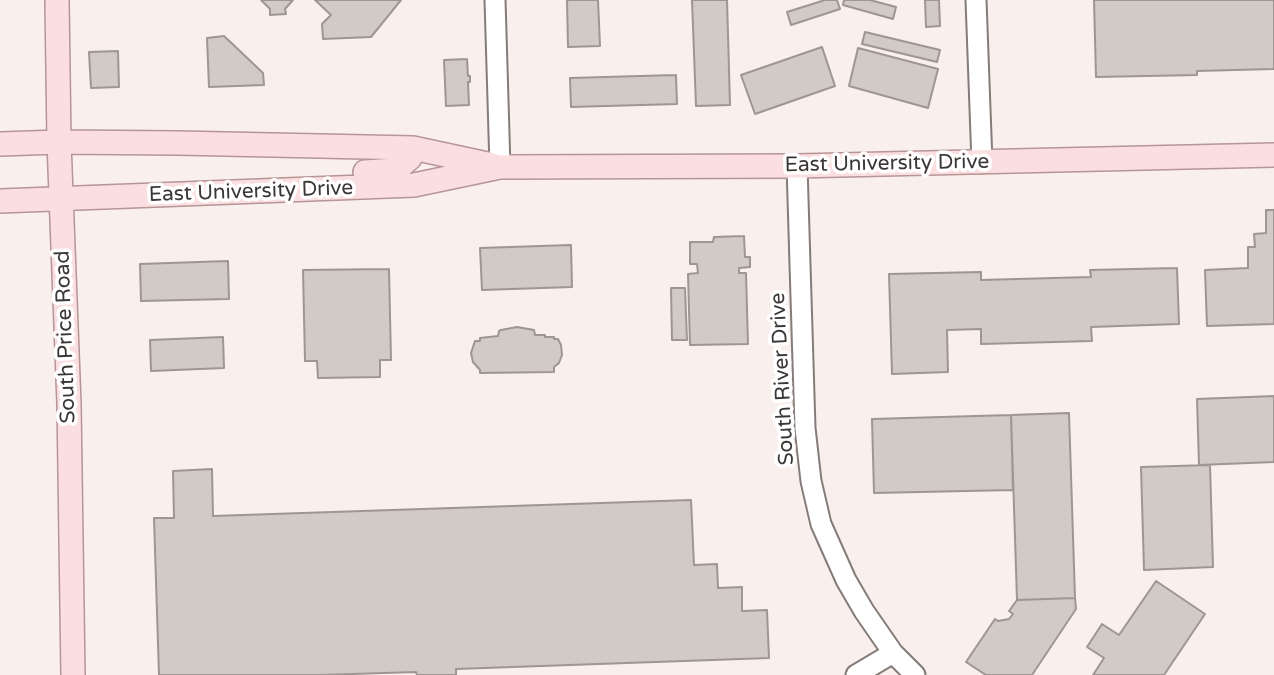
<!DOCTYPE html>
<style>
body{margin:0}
canvas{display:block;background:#f9efec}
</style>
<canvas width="1274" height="675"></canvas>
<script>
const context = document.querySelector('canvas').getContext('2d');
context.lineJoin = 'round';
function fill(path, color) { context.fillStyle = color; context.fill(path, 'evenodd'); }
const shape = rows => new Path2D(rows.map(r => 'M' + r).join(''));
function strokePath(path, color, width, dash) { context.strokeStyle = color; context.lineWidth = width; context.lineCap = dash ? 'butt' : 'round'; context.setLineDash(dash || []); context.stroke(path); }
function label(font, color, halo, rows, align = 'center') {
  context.font = font + ' "Varela Round",sans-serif'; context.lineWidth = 7; context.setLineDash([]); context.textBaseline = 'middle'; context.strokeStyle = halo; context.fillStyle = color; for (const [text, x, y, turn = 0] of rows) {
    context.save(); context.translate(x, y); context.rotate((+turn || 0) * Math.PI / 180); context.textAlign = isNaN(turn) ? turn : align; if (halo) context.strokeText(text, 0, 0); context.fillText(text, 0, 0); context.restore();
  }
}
const building = shape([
 [261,0,293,0,285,9,286,14,270,15,270,9,261,0],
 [315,0,401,0,371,37,323,39,322,24,331,15,315,0],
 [567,0,598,0,600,46,568,47,567,0],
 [692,0,727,0,730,105,696,106,692,0],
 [825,0,837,0,840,9,791,25,787,12,825,0],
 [844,0,870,0,896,7,893,19,843,5,844,0],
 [925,0,939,0,940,26,926,27,925,0],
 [1094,0,1274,0,1274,69,1197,71,1197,75,1096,77,1094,0],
 [865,32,940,50,937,62,862,44,865,32],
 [224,36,263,73,264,85,209,87,207,38,224,36],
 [822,47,835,86,755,114,741,75,822,47],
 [858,48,938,69,928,108,849,86,858,48],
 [118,51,119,87,91,88,89,52,118,51],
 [467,59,468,76,470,76,470,82,468,82,469,105,446,106,444,60,467,59],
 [676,75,677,104,571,107,570,78,676,75],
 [1266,210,1274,210,1274,324,1207,326,1205,270,1248,268,1248,247,1255,247,1254,234,1266,233,1266,210],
 [744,236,745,257,750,257,750,267,739,268,739,273,746,273,748,344,690,345,688,274,698,273,697,264,690,264,690,242,713,242,714,237,744,236],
 [571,245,572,287,482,290,480,248,571,245],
 [228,261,229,299,141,301,140,264,228,261],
 [1177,268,1179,324,1091,327,1092,341,981,344,981,329,947,330,948,372,892,374,889,274,981,272,981,280,1091,277,1090,270,1177,268],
 [389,269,391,360,380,360,380,377,318,378,317,361,305,361,303,270,389,269],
 [671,288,685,288,687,340,672,340,671,288],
 [517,327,534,330,535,335,545,335,545,337,554,337,554,339,558,339,561,345,562,355,559,363,554,367,554,372,480,373,480,370,473,362,471,353,475,341,480,341,480,338,498,336,499,331,501,330,517,327],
 [223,337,224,368,151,371,150,340,223,337],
 [1274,396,1274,462,1199,465,1197,399,1274,396],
 [1069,413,1075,598,1017,600,1011,415,1069,413],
 [1011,415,1013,490,874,493,872,419,1011,415],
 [1210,465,1213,567,1144,570,1141,467,1210,465],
 [212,469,213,516,691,500,694,565,717,564,718,588,742,587,742,611,767,610,769,658,456,669,456,675,417,675,416,672,321,675,159,675,154,518,174,518,173,471,212,469],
 [1156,581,1205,614,1164,675,1093,675,1104,658,1087,647,1102,624,1119,635,1156,581],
 [1075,598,1076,609,1032,675,986,675,966,662,995,619,998,621,1009,619,1013,614,1009,611,1017,600,1075,598]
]);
fill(building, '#d2cac4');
strokePath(building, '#9d9691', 2);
const minor = shape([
 [495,0,500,167],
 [976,0,982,163],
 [797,166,805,428,811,481,821,524,846,580,864,611,893,653,915,675],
 [856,675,893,653]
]);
const major = shape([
 [57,0,59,142,69,404,73,675],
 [0,144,59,142,178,143,413,148,492,165],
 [365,172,396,170,410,158,413,148],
 [0,201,414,185,500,167,797,166,1274,155]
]);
strokePath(minor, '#857c79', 23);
strokePath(major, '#b69596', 26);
strokePath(minor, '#fff', 19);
strokePath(major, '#fbdedf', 23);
label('21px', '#3b3736', '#fff', [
 ["East University Drive",887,164,-1],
 ["East University Drive",251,192,-2],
 ["South Price Road",66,337,-92],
 ["South River Drive",783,379,-93]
]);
</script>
